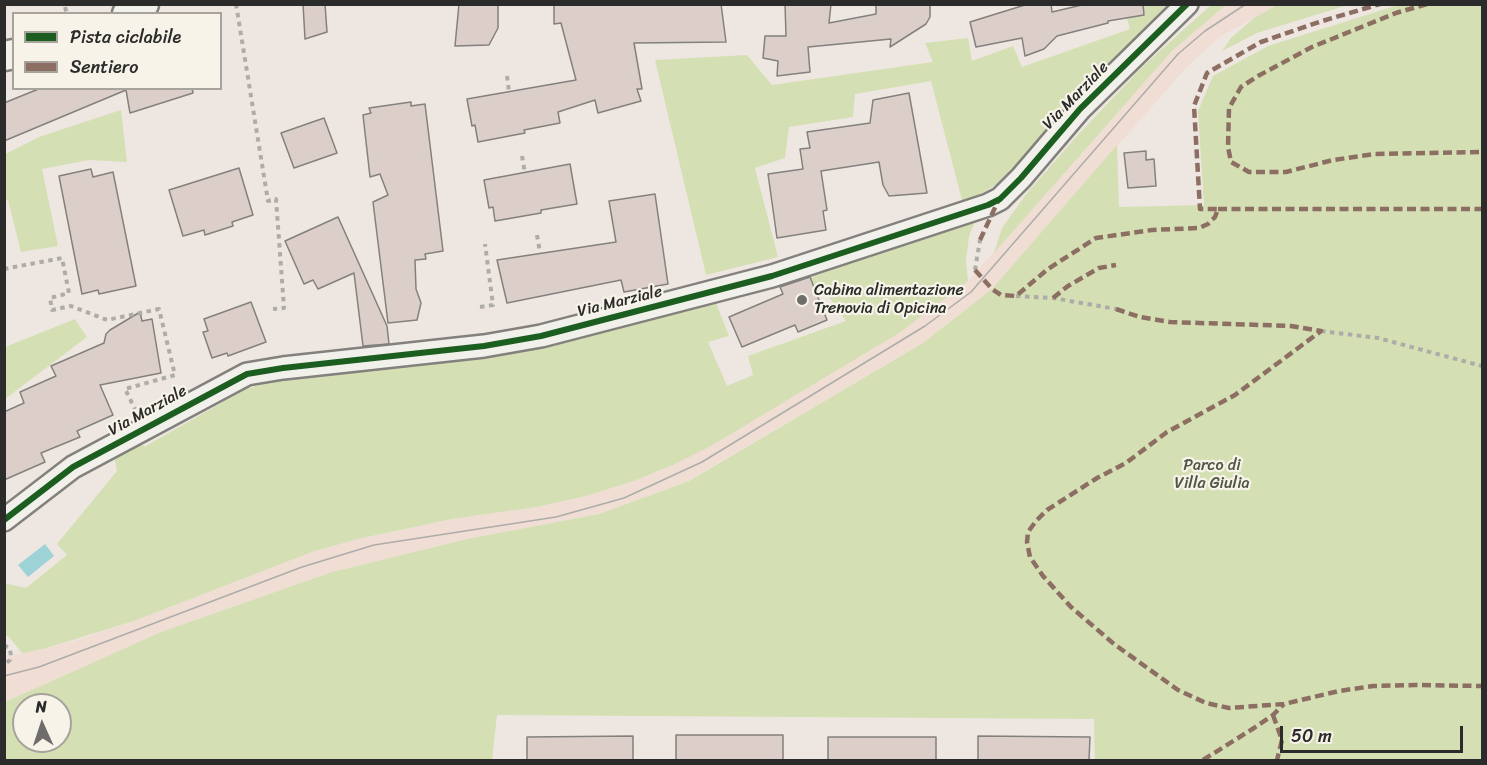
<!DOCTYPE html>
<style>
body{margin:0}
#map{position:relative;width:1487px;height:765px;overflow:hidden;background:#eee7e1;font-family:Sriracha,sans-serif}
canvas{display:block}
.frame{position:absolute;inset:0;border:6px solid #2b2b2b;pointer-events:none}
.legend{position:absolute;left:12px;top:12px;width:210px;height:78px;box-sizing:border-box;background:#f7f3e8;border:2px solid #a5a39c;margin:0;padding:8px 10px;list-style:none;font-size:18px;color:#2b2b2b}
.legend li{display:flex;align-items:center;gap:12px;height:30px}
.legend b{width:30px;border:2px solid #a5a39c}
.north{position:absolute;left:12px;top:693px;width:60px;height:60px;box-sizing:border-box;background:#f7f3e8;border:2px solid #a5a39c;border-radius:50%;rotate:357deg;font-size:16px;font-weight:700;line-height:24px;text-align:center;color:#2b2b2b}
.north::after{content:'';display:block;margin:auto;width:21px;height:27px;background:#6f6d6b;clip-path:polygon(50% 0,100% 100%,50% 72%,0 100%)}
.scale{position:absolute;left:1280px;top:726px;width:183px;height:27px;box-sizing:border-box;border:3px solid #2b2b2b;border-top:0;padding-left:8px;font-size:18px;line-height:21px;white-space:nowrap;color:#2b2b2b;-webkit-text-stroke:4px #f7f3e8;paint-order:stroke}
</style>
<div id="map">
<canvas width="1487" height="765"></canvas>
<div class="frame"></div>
<ul class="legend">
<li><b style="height:8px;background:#1b5e20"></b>Pista ciclabile</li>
<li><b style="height:8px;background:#8d6e63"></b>Sentiero</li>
</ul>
<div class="north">N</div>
<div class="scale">50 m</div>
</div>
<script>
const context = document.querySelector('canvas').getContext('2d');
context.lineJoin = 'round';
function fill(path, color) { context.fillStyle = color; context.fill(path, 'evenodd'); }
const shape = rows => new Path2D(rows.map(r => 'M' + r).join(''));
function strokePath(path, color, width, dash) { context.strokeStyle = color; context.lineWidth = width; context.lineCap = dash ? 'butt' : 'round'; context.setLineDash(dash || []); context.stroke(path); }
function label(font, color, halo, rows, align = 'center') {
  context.font = font + ' Sriracha,sans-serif'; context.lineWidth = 4.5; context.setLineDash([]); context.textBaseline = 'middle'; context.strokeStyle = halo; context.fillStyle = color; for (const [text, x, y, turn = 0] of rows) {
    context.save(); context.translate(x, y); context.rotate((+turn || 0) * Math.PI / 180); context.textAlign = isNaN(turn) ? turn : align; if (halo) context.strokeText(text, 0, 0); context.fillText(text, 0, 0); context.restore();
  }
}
fill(shape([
 [1226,5,1277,5,1218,38,1185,69,992,289,923,343,688,481,599,514,467,539,332,572,161,632,5,702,5,657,74,641,134,621,312,552,358,539,452,519,537,507,586,496,634,481,675,464,968,281,1172,51]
]), '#f0ded5');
fill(shape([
 [1123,5,1176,5,1002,181,963,204,931,81,855,94,853,117,789,127,785,158,755,168,778,257,706,275,655,60,747,55,772,85,933,62,925,43,968,38,972,61,1013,46,1022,67,1130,29],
 [1211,5,1226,5,1172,51,994,253,1002,228,1027,193,1076,137,1142,67],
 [1277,5,1348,5,1257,33,1222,51,1231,38,1254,18],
 [1398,5,1482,5,1482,760,1095,760,1094,719,497,715,492,760,5,760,5,702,161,632,332,572,467,539,599,514,689,481,923,343,992,289,1117,145,1119,207,1204,205,1198,111,1213,76,1268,46],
 [24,705,60,705,60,741,24,741],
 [121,110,127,162,89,160,42,169,58,246,21,252,8,200,5,201,5,154,39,137],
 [978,215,969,236,966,261,968,281,899,333,711,446,675,464,634,481,586,496,537,507,452,519,358,539,312,552,134,621,43,649,22,653,9,637,5,635,4,583,26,588,67,555,57,544,117,471,114,455,139,440,144,447,246,389,286,377,352,372,485,356,548,346,716,303,729,336,708,342,727,386,753,375,748,356,846,321,824,290,816,293,808,273],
 [75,319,87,337,5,399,5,347]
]), '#d5dfb4');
fill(shape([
 [45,544,54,556,28,577,18,565]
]), '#9dd3d6');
const building = shape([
 [303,4,325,4,327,32,305,39,303,4],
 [459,4,498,4,498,28,489,45,455,46,459,4],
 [554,4,721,4,726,42,634,43,642,89,637,89,641,101,598,113,595,100,558,112,560,123,524,130,525,133,478,142,475,125,472,126,467,99,576,80,561,23,554,24,554,4],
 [785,4,831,4,829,23,876,14,876,4,930,4,930,17,926,24,890,47,891,39,808,47,810,72,777,76,778,61,763,58,765,36,786,36,785,4],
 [1028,4,1051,4,1052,12,1086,4,1143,4,1144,15,1108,21,1108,23,1057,36,1044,49,1025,56,1022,38,976,47,970,22,1028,4],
 [41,88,192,88,193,93,130,113,126,90,4,141,4,103,41,88],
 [909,93,927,193,889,196,883,185,879,162,821,171,827,210,823,211,826,230,777,238,768,174,803,169,800,149,810,148,807,132,870,123,873,100,909,93],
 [411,102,411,106,425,104,443,251,425,254,426,259,415,260,416,289,421,303,417,320,388,323,373,202,388,195,380,174,370,177,363,115,371,113,369,108,411,102],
 [324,118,337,153,294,168,281,133,324,118],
 [1146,151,1146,160,1154,159,1156,186,1128,188,1124,153,1146,151],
 [570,164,577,204,541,210,541,213,495,221,493,207,489,208,484,180,570,164],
 [239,168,253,215,232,222,233,226,205,235,204,230,183,236,169,190,239,168],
 [91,169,93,177,113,172,136,286,99,294,98,290,82,294,59,176,91,169],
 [655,194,668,284,624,292,621,280,507,303,497,260,616,242,609,201,655,194],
 [338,217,387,326,389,344,363,346,354,273,318,289,313,280,304,284,285,241,338,217],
 [810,277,827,320,798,332,795,325,742,347,729,317,783,294,780,287,810,277],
 [251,302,266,342,228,356,227,353,212,358,203,332,208,331,204,319,251,302],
 [140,312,142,321,152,319,161,373,100,385,113,415,77,431,80,437,41,453,45,462,4,480,4,412,24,403,20,392,56,376,51,366,104,343,106,334,110,330,140,312],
 [676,735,783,735,783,760,676,760,676,735],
 [633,736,633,760,527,760,527,737,633,736],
 [978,736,1090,737,1089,760,978,760,978,736],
 [828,737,936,737,936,760,828,760,828,737]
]);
fill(building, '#dccfca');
strokePath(building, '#83807d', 1.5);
const minor = shape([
 [4,520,73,467,247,374,283,368,484,346,541,336,772,276,988,205,1000,199,1021,178,1080,109,1187,4]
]);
const secondary = shape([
 [127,14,144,4],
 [4,56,14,54]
]);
strokePath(minor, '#83807d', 26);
strokePath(secondary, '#83807d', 33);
strokePath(shape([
 [236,4,268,201,276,199,284,308,273,309],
 [65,7,67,14],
 [507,76,509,91],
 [522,156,525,173],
 [537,235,540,253],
 [4,269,62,258,69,293,50,298,52,310,71,306,107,320,159,309,175,375,125,389,135,409],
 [975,270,980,240],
 [1016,296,1053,298,1116,309],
 [480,307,493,305,485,244],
 [1321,331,1378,338,1482,366],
 [4,645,10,649,11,656,10,660,5,664]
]), '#adaca9', 4, [4.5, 4.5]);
strokePath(minor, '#f1f0eb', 21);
strokePath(secondary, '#f1f0eb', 28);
strokePath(shape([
 [4,676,39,667,302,567,374,545,556,517,624,498,702,462,925,326,971,292,1178,54,1205,31,1246,4]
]), '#adaca9', 1.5);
strokePath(shape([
 [1427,4,1396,13,1312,47,1258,76,1241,87,1229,108,1228,147,1231,162,1249,172,1286,172,1333,160,1375,154,1482,152],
 [1218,209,1482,209],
 [980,240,999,199],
 [975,270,992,289,1001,295,1016,296,1048,269,1096,238,1152,230,1199,228,1208,224,1215,217,1218,209,1200,209,1194,106,1207,73,1261,42,1319,22,1380,4],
 [1053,298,1068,286,1099,268,1116,265],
 [1116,309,1140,317,1170,322,1291,326,1321,331,1235,395,1167,432,1126,463,1097,478,1047,510,1036,521,1028,532,1027,542,1030,557,1043,576,1071,607,1114,644,1178,690,1206,703,1229,708,1284,704,1339,691,1373,686,1416,685,1482,686],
 [4,664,5,664],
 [1273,715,1282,740,1277,760],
 [1203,760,1254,728,1273,715,1284,704]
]), '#8d6e63', 4.5, [9, 4.5]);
strokePath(shape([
 [4,520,73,467,247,374,283,368,484,346,541,336,772,276,988,205,1000,199,1021,178,1080,109,1187,4]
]), '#1b5e20', 6);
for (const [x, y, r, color] of [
 [802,300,6,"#6f6d6b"]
]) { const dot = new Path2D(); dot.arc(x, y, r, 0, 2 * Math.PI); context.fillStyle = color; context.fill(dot); strokePath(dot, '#f7f3e8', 2); }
label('16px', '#2b2b2b', '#f7f3e8', [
 ["Via Marziale",1076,96,-46],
 ["Via Marziale",620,302,-14],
 ["Via Marziale",148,411,-29]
]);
label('16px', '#2b2b2b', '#f7f3e8', [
 ["Cabina alimentazione",814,291],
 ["Trenovia di Opicina",814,309]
], 'left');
label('16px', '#505644', '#f7f3e8', [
 ["Parco di",1212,466],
 ["Villa Giulia",1212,484]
]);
</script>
